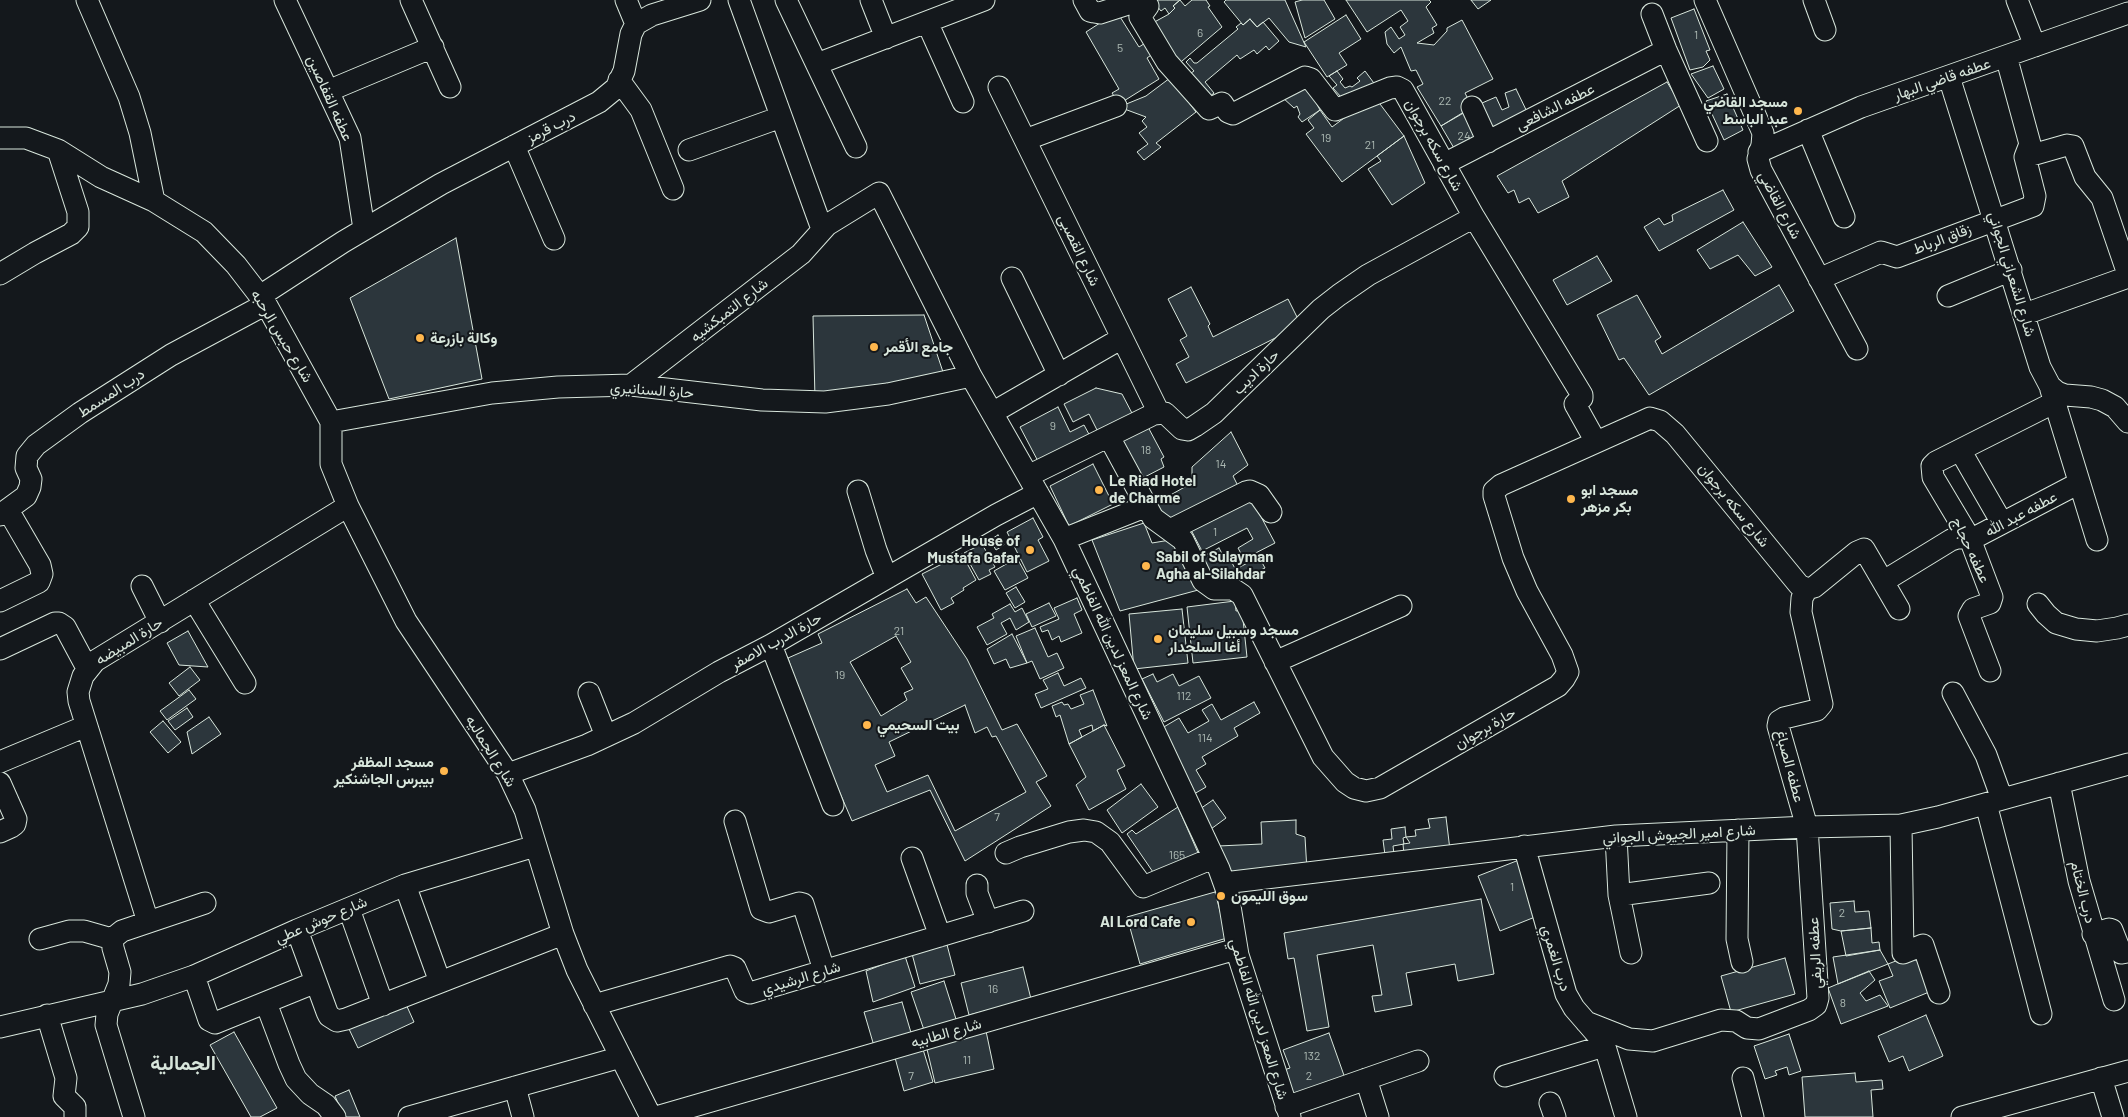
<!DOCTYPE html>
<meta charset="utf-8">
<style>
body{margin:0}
canvas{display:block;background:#14181c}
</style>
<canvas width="2128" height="1117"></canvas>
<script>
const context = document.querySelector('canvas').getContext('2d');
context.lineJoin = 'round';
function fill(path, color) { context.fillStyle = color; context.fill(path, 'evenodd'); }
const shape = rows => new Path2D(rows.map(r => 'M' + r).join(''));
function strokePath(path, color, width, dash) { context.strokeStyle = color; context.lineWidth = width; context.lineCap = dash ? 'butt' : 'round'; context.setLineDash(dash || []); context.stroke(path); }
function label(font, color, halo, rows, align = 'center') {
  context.font = font + ' Barlow,Vazirmatn,sans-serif'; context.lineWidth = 4; context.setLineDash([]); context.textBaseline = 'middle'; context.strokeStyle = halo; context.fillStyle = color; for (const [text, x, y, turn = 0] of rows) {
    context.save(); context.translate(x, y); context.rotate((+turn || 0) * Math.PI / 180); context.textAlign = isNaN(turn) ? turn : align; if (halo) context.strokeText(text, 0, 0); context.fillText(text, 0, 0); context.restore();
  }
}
const building = shape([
 [1152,0,1180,0,1173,6,1175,8,1169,14,1165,8,1161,11,1152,0],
 [1180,0,1185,6,1192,0,1206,0,1210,6,1208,7,1222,27,1175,67,1149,25,1169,14,1175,8,1173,6,1180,0],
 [1226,0,1285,0,1306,47,1289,42,1269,18,1257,27,1250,19,1243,25,1224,2,1226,0],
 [1302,0,1324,0,1335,19,1305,38,1295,2,1302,0],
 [1346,0,1429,0,1431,2,1426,7,1437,25,1432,28,1434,33,1417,43,1434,45,1447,31,1447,28,1462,20,1493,79,1465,93,1472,107,1441,126,1417,87,1423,84,1416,70,1411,71,1401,47,1394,53,1387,44,1385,32,1391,27,1399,39,1405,35,1400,27,1408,21,1401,10,1367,32,1346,0],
 [1471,0,1491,0,1478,9,1471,0],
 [1694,9,1710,50,1706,51,1710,60,1703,67,1690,70,1671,18,1694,9],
 [1117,12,1139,47,1150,40,1157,51,1147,58,1159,79,1119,104,1112,93,1119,89,1086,32,1117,12],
 [1346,15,1361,39,1339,53,1347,65,1327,77,1304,42,1346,15],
 [1250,19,1257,27,1263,22,1279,41,1269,50,1266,46,1257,54,1254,50,1240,59,1237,55,1205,82,1214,93,1208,98,1188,75,1194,71,1186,62,1190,58,1194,63,1197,63,1238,29,1236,27,1241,23,1243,25,1250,19],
 [1713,66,1724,89,1708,98,1691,74,1713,66],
 [1337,71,1343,79,1340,82,1345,88,1350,86,1352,87,1360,81,1357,78,1365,71,1379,90,1341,97,1333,88,1337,85,1329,76,1337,71],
 [1170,78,1196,112,1156,143,1161,147,1144,160,1137,152,1148,144,1139,133,1147,127,1142,121,1146,117,1119,107,1146,96,1170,78],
 [1667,82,1681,105,1562,181,1569,197,1538,213,1529,198,1519,203,1514,190,1508,193,1497,176,1667,82],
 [1306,83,1320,110,1302,122,1298,117,1300,114,1297,106,1294,108,1282,97,1306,83],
 [1516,89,1530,118,1490,139,1475,106,1496,97,1502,110,1509,107,1505,93,1516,89],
 [1727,94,1743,130,1724,140,1706,101,1727,94],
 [1374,96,1404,136,1342,182,1306,134,1314,128,1308,120,1320,110,1332,127,1374,96],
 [1467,111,1484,140,1458,155,1441,126,1467,111],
 [1404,136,1425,183,1392,205,1368,169,1381,161,1377,156,1404,136],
 [1723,190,1734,210,1659,251,1644,227,1659,218,1664,225,1673,221,1672,215,1723,190],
 [1743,222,1772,267,1755,276,1738,255,1710,269,1697,250,1743,222],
 [456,238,482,379,389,399,350,298,456,238],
 [1597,256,1612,281,1567,305,1553,280,1597,256],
 [1779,285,1794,311,1649,395,1624,358,1619,360,1597,315,1637,295,1661,337,1655,341,1662,354,1779,285],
 [1191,287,1210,324,1208,326,1213,337,1288,299,1301,325,1186,383,1176,364,1189,357,1180,340,1187,336,1168,299,1191,287],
 [924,315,945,378,815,399,813,316,924,315],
 [1096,388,1122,394,1134,417,1099,434,1089,414,1073,422,1064,404,1096,388],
 [1058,407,1070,432,1084,425,1091,438,1040,465,1020,427,1058,407],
 [1148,427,1164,457,1161,459,1164,467,1137,481,1117,444,1148,427],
 [1231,432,1248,465,1233,476,1240,490,1167,522,1156,503,1192,483,1192,467,1231,432],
 [1093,464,1113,504,1069,526,1050,486,1093,464],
 [1250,496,1275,543,1244,559,1238,548,1253,539,1247,528,1202,551,1190,528,1250,496],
 [1033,518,1043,537,1038,540,1049,561,1027,572,1007,532,1033,518],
 [1144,523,1152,543,1176,539,1202,589,1120,611,1092,540,1144,523],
 [998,535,1004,545,996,550,990,540,998,535],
 [982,544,995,567,989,570,991,574,979,580,964,553,982,544],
 [1219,548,1227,563,1231,561,1239,576,1217,587,1202,557,1219,548],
 [962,554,976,580,963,588,964,590,951,598,954,603,941,610,922,574,962,554],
 [1259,557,1265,568,1243,579,1238,568,1259,557],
 [1017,558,1028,578,1005,590,994,571,1017,558],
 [1016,587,1025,602,1015,608,1006,593,1016,587],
 [907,589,916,603,926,597,967,659,1002,730,1017,724,1047,776,1036,782,1051,806,965,861,930,790,852,821,806,714,788,658,822,643,818,634,907,589],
 [896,636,911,662,901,668,913,689,904,693,907,700,881,716,850,662,896,636],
 [965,705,975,733,987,727,992,737,996,736,1026,792,955,831,928,775,887,792,875,765,895,756,889,742,965,705],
 [1077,598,1082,610,1074,614,1082,633,1061,642,1059,636,1052,640,1048,630,1042,632,1040,627,1059,619,1054,608,1077,598],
 [1235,601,1236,611,1242,610,1247,657,1193,663,1187,607,1235,601],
 [1049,603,1056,616,1032,627,1026,614,1049,603],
 [1010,604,1015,612,1022,608,1029,622,1016,630,1010,618,1001,623,1007,634,987,645,977,627,994,618,992,614,1010,604],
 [1182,609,1188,663,1134,669,1129,614,1182,609],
 [1035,628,1048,657,1057,653,1064,668,1040,679,1032,661,1027,663,1016,636,1035,628],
 [188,631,208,667,179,665,167,643,188,631],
 [1012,634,1027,663,1010,668,1006,659,994,664,987,649,1012,634],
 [190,667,200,680,179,696,169,683,190,667],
 [1058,673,1064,686,1081,678,1086,688,1041,708,1035,694,1048,689,1043,680,1058,673],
 [1153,674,1157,682,1173,674,1179,686,1199,676,1211,698,1164,722,1142,679,1153,674],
 [189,690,196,699,167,720,160,711,189,690],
 [1093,690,1107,726,1104,725,1093,731,1092,725,1079,730,1082,737,1069,744,1060,715,1056,717,1052,706,1062,702,1064,705,1068,704,1071,709,1084,704,1080,695,1093,690],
 [1254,702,1260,713,1234,728,1238,736,1202,757,1206,764,1196,770,1206,787,1194,794,1157,731,1179,718,1188,733,1209,721,1202,710,1212,704,1221,720,1254,702],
 [187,708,193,717,175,730,168,721,187,708],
 [209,717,221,734,192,754,187,732,209,717],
 [163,721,181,742,168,753,150,732,163,721],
 [1104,725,1125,766,1117,770,1126,789,1089,810,1076,785,1086,777,1069,744,1104,725],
 [1141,784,1158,807,1122,833,1107,810,1141,784],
 [1213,800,1226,818,1211,829,1197,811,1213,800],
 [1178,807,1202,862,1155,875,1127,834,1132,830,1136,834,1178,807],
 [1446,817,1450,850,1404,855,1403,844,1410,843,1406,837,1416,836,1415,830,1430,828,1428,819,1446,817],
 [1296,820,1296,834,1305,837,1307,871,1225,875,1218,846,1262,844,1261,822,1296,820],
 [1405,827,1406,837,1403,838,1404,844,1393,846,1394,854,1385,855,1383,840,1392,839,1391,829,1405,827],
 [1519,860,1540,915,1500,931,1478,876,1519,860],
 [1215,892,1227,938,1140,964,1127,917,1215,892],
 [1481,899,1494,974,1458,981,1455,964,1406,973,1412,1005,1375,1012,1372,996,1382,995,1373,945,1317,955,1329,1027,1307,1031,1294,958,1288,959,1284,933,1481,899],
 [1854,901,1855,912,1869,911,1871,928,1841,931,1832,929,1830,903,1854,901],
 [1871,928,1872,943,1879,942,1880,950,1846,956,1841,931,1871,928],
 [946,941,955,975,920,984,911,950,946,941],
 [1880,950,1888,964,1838,984,1833,957,1880,950],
 [1919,952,1934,990,1890,1008,1879,981,1893,976,1888,964,1919,952],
 [905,956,915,987,873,1002,866,971,905,956],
 [1785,958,1795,994,1731,1012,1721,976,1785,958],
 [1023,967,1031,999,969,1015,961,983,1023,967],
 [1869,971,1875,980,1860,993,1866,1001,1880,995,1888,1006,1841,1024,1828,988,1869,971],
 [944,981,956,1019,924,1030,911,992,944,981],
 [405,1002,414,1022,358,1048,349,1029,405,1002],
 [902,1002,912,1036,874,1046,864,1012,902,1002],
 [1926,1015,1943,1056,1909,1071,1903,1056,1889,1062,1878,1036,1926,1015],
 [986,1031,994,1069,935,1083,926,1045,986,1031],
 [234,1032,277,1108,260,1117,251,1117,210,1045,234,1032],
 [1329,1033,1346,1081,1292,1101,1281,1071,1290,1068,1283,1050,1329,1033],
 [1789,1034,1801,1071,1789,1075,1787,1067,1775,1071,1777,1075,1765,1079,1754,1046,1789,1034],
 [922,1046,933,1082,904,1091,894,1054,922,1046],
 [1855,1073,1856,1082,1882,1080,1883,1089,1871,1090,1873,1117,1805,1117,1802,1077,1855,1073],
 [349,1090,360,1117,344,1117,335,1096,349,1090]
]);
fill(building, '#2c363c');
strokePath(building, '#d8e6dc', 1);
const minor = shape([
 [87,0,129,97,140,133,154,201],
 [285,0,350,138,364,229],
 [411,0,450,87],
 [626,0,636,24],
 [739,0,822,229],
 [786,0,856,147],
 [871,0,886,38],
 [1084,0,1090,11,1094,12,1100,13,1131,3,1141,3,1148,6,1140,17,1167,62,1209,109,1222,103,1228,112,1233,114,1305,77,1311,79,1335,110,1390,88,1397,87,1403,90,1474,217,1582,395,1582,398,1575,404,1576,406,1596,442],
 [1705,0,1763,133,1762,145,1758,159,1761,170,1857,349],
 [1814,0,1825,30],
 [2017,0,2035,46],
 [1652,14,1666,50,1707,141],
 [927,22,963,102],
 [817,64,984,0],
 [1949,77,2040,367,2050,386,2057,392,2065,395,2091,397,2102,400,2115,407,2128,422],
 [619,80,641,110,673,189],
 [999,87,1159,413],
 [328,91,433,47],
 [1472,107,1488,142],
 [1808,130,1844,217],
 [0,138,26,138,58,150,101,177,154,201,204,232,236,265,266,304,331,422],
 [1025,140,1116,106],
 [514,146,554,239],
 [689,150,781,117],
 [1759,152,1861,107,2128,13],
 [2025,157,2067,145,2073,146,2085,177,2102,198,2128,274],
 [1444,164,1666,50],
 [0,274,35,253,71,234,78,227,78,212,58,150],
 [1012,278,1059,375],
 [1819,279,1881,252,1897,257,2033,206,2035,196,2025,157,2030,144,2006,56],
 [260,296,343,242,441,184,599,102,616,88,624,71,631,34,636,24,652,15,700,0],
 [1948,296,2011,270],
 [2025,314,2128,277],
 [631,385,801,254,827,225,879,193,971,376,1064,539,1219,869,1228,894,1238,955,1290,1117],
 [2051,390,2097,540],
 [992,413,1122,338],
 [331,422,331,464,348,506,406,621,508,774,525,810,563,934,577,970,651,1117],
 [331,422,492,393,558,387,631,385,762,400,825,402,888,394,971,376],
 [1109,437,1153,518,1183,540,1203,581,1214,589,1233,589,1242,595,1323,757,1345,782,1354,788,1366,791,1380,788,1558,686,1564,679,1568,672,1562,655,1527,591,1513,558,1494,496,1494,491,1501,485,1639,423,1650,418,1660,421,1675,434,1799,585,1807,589],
 [1960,450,2002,523],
 [1028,476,1154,414,1165,413,1182,429,1188,430,1195,426,1214,413,1321,309,1339,295,1368,275,1474,217],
 [858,491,876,550,887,578],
 [0,515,26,496,30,487,31,479,26,468,27,456,36,445,80,413,171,355,266,304],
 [1170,530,1246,492,1250,491,1259,495,1271,512],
 [1064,539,1147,506],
 [1884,581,1951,540,1957,538,1974,538,2079,483],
 [142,586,160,622],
 [1807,589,1814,587,1857,552,1864,549,1899,609],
 [194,600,245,683],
 [0,601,39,582,42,574,40,565,8,510],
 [2038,604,2046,614,2056,623,2076,629,2097,631,2117,628,2128,625],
 [771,645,833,805],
 [0,649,55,623,59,623,65,627,87,668],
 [1275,662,1401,606],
 [1990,671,1969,616,1973,609,1990,603,1992,597,1970,539,1933,477,1932,466,1936,462,2055,402],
 [589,693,606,736],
 [1953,693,1986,755,2002,799],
 [0,762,86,726],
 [508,774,587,745,634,723,719,672,771,645,996,515,1038,493],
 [0,783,16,819,15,824,11,827,0,832],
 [2059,783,2079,881,2114,1000],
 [1986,804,2041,1014],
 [735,821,761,909,769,912,799,903,803,904,824,970],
 [1901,825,1903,953,1923,945,1939,993],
 [1738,830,1737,939,1742,962],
 [1616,836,1619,895,1631,953],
 [1524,846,1566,994,1574,1008,1600,1038,1606,1050,1626,1117],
 [1006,853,1020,847,1069,832,1084,830,1096,832,1110,842,1143,887,1213,858],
 [912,858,940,936],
 [1224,883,1616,836,1807,827,1901,825,1938,817,2128,764],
 [405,885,440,982],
 [977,885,977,893,988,922],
 [1619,895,1709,883],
 [349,909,383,1005],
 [148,922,79,701,78,692,83,676,95,661,348,506],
 [297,930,327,1012,329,1016,337,1021,346,1019,563,934],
 [2093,934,2109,929,2112,930,2121,953,2128,952],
 [40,939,69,931,84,931,112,939],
 [194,976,209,1020,215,1023,316,982],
 [266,1003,289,1064,296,1079,310,1094,326,1105,335,1117],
 [594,1005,730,966,735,968,745,991,750,993,1023,911],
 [47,1015,66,1078,64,1096,75,1107,75,1117],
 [1586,1022,1629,1039,1653,1041,1721,1020,1736,1021,1747,1028,1759,1029,1809,1010,1816,1005,1818,998,1807,827,1778,726,1779,721,1784,718,1817,710,1822,704,1801,612,1802,598,1807,589],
 [0,1027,142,994,194,976,297,930,405,885,535,846],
 [1505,1076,1604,1046],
 [1743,1078,1753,1117],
 [2101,1078,2113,1117],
 [1366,1079,1378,1117],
 [515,1087,523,1117],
 [1550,1103,1555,1117],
 [1286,1107,1418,1061],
 [134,1117,106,1025,107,1014,119,984,120,972,113,948,112,939,122,931,205,903],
 [409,1117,621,1057],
 [656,1117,1236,949],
 [1962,1117,2128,1071]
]);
strokePath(minor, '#d8e6dc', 23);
strokePath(minor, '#14181c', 21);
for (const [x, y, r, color] of [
 [1798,111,5,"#ffb74d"],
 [420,338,5,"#ffb74d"],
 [874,347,5,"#ffb74d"],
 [1099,490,5,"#ffb74d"],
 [1571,499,5,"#ffb74d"],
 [1030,550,5,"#ffb74d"],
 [1146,566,5,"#ffb74d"],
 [1158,639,5,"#ffb74d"],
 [867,725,5,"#ffb74d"],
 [444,771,5,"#ffb74d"],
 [1221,896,5,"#ffb74d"],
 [1191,922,5,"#ffb74d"]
]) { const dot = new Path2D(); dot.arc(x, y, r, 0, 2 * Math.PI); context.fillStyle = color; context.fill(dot); strokePath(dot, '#14181c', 2); }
label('12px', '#adbab4', null, [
 ["6",1200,33],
 ["1",1696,35],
 ["5",1120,48],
 ["22",1445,101],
 ["24",1464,136],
 ["19",1326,138],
 ["21",1370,145],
 ["9",1053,426],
 ["18",1146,450],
 ["14",1221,464],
 ["1",1215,532],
 ["21",899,631],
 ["19",840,675],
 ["112",1184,696],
 ["114",1205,738],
 ["7",997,817],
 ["165",1177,855],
 ["1",1512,887],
 ["2",1842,913],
 ["16",993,989],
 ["8",1843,1003],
 ["132",1312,1056],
 ["11",967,1060],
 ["7",911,1076],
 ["2",1309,1076]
]);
label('15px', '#d8e6dc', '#14181c', [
 ["عطفه قاضي البهار",1942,79,-19],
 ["عطفه القفاصين",330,98,66],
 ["عطفه الشافعى",1555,107,-27],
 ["درب قرمز",551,127,-27],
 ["شارع سكه برجوان",1434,145,61],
 ["شارع القاضي",1780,205,62],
 ["زقاق الرباط",1942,239,-21],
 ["شارع القصبى",1079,250,64],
 ["شارع الشعراني الجواني",2012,274,73],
 ["شارع التمبكشيه",729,310,-38],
 ["شارع حبس الرحبه",282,336,59],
 ["حارة اديب",1256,372,-44],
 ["حارة السنانيري",652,390,4],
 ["درب المسمط",111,393,-33],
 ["شارع سكه برجوان",1734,505,51],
 ["عطفه عبد الله",2021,514,-28],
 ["عطفه حجاج",1971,550,65],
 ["حارة المبيضه",129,641,-32],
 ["حارة الدرب الاصفر",776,641,-29],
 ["شارع المعز لدين الله الفاطمي",1113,643,65],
 ["حارة برجوان",1485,728,-30],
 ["شارع الجماليه",491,751,58],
 ["عطفه الصباغ",1790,766,75],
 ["شارع امير الجيوش الجواني",1679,834,-3],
 ["درب الختام",2083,892,76],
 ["شارع حوش عطي",321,920,-23],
 ["عطفه الريفي",1815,953,-93],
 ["درب الغمري",1556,958,73],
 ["شارع الرشيدي",801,978,-17],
 ["شارع المعز لدين الله الفاطمي",1259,1019,73],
 ["شارع الطابيه",946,1033,-16]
]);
label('bold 15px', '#d8e6dc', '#14181c', [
 ["مسجد القاضي",1788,102,"right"],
 ["عبد الباسط",1788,119,"right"],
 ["وكالة بازرعة",430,338],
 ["جامع الأقمر",884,347],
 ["Le Riad Hotel",1109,481],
 ["de Charme",1109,498],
 ["مسجد ابو",1581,490],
 ["بكر مزهر",1581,507],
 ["House of",1020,541,"right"],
 ["Mustafa Gafar",1020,558,"right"],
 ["Sabil of Sulayman",1156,557],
 ["Agha al-Silahdar",1156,574],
 ["مسجد وسبيل سليمان",1168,630],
 ["أغا السلحدار",1168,647],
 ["بيت السحيمي",877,725],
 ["مسجد المظفر",434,762,"right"],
 ["بيبرس الجاشنكير",434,779,"right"],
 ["سوق الليمون",1231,896],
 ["Al Lord Cafe",1181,922,"right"]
], 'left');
label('bold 20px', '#d8e6dc', '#14181c', [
 ["الجمالية",183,1063]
]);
</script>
